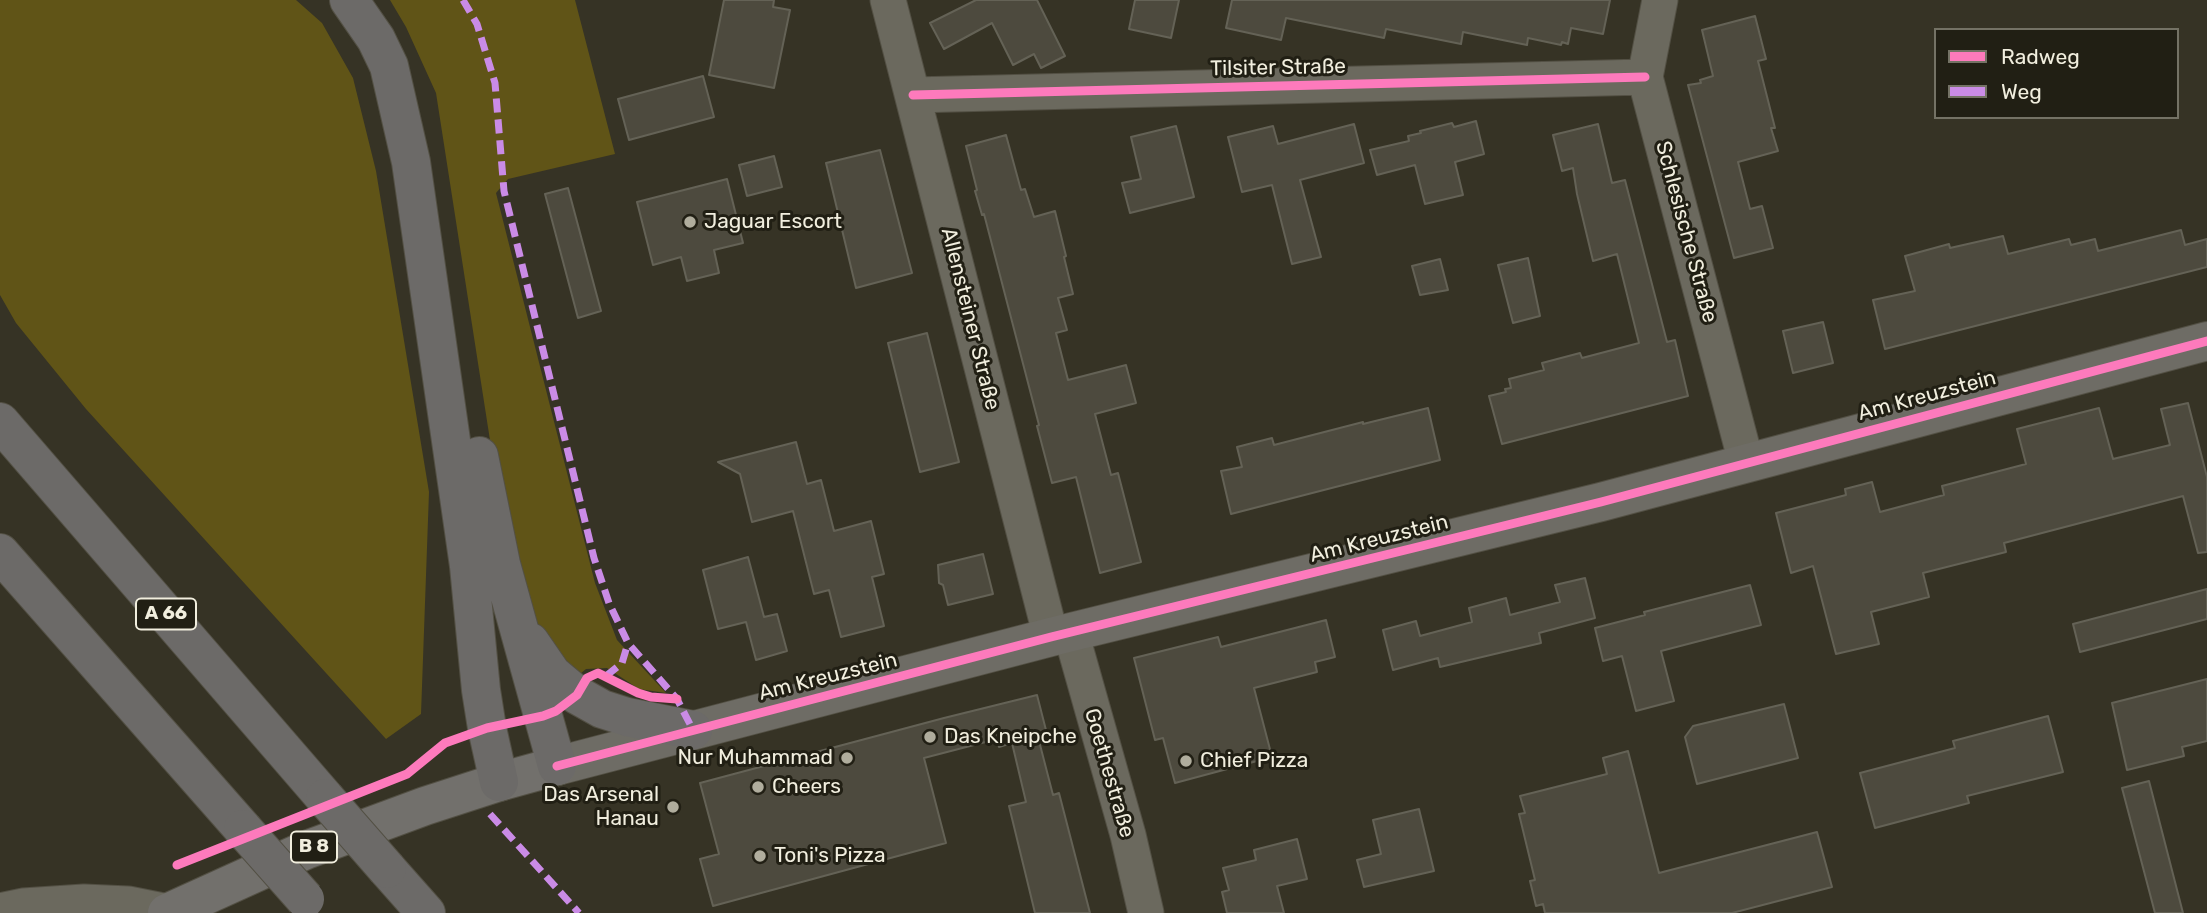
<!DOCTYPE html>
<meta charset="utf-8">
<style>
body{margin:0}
#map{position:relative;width:2207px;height:913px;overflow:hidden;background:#363325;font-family:Rubik,sans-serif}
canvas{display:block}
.legend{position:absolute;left:1934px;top:28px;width:245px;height:91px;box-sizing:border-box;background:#211f14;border:2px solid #747265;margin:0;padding:9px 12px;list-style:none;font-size:21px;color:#f1eede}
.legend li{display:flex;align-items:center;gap:14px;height:35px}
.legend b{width:35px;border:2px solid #747265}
</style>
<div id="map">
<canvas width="2207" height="913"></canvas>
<ul class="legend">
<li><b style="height:9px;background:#fd7abc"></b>Radweg</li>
<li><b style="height:9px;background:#ca8be6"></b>Weg</li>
</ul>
</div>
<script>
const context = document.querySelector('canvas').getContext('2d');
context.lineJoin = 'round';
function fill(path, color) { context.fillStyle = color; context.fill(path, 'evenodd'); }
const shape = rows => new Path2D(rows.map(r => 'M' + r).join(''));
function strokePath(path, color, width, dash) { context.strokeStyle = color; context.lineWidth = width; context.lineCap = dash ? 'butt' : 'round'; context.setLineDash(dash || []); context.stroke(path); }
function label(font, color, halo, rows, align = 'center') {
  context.font = font + ' Rubik,sans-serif'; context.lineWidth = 6; context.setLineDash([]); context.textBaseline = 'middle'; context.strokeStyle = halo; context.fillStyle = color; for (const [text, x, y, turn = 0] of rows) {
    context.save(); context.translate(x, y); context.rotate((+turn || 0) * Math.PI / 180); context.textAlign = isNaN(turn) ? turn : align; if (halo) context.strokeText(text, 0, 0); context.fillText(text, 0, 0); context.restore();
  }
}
fill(shape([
 [0,0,296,0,322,23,353,78,376,171,429,492,421,714,386,739,86,409,16,323,0,295],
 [390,0,575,0,615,154,508,179,496,193,595,583,617,640,666,693,639,689,607,668,586,669,580,674,556,658,533,615,501,511,436,93,406,27]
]), '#605417');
const building = shape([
 [724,0,774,0,773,7,790,10,774,88,709,75,724,0],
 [976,0,1037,0,1065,56,1041,68,1034,54,1013,65,992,23,944,49,930,23,976,0],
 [1135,0,1179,0,1171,38,1129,29,1135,0],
 [1232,0,1610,0,1603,34,1571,28,1568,44,1562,42,1561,45,1528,38,1527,45,1463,32,1461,44,1386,29,1384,38,1286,18,1281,40,1226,28,1232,0],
 [1755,16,1766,59,1758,61,1775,128,1771,128,1778,151,1738,162,1750,209,1762,206,1773,248,1734,258,1688,85,1701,83,1700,80,1713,76,1702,30,1755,16],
 [703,76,714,117,629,140,618,99,703,76],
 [1476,121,1484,154,1455,162,1463,195,1425,204,1415,165,1377,175,1370,150,1409,141,1408,136,1421,133,1420,131,1452,123,1454,127,1476,121],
 [1354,124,1364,163,1300,180,1321,257,1292,264,1272,185,1242,192,1228,137,1273,126,1278,144,1354,124],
 [1598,124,1612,183,1625,180,1667,342,1675,340,1688,396,1502,444,1489,396,1506,392,1505,389,1511,388,1509,379,1544,370,1542,363,1580,353,1582,358,1639,343,1617,254,1593,261,1577,194,1573,168,1562,171,1553,135,1598,124],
 [1176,126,1194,197,1130,213,1122,183,1141,179,1131,137,1176,126],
 [1006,135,1021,190,1025,189,1034,217,1055,211,1066,256,1064,257,1073,294,1058,298,1067,330,1056,333,1068,380,1126,365,1136,403,1095,414,1111,475,1118,473,1141,562,1100,573,1076,477,1052,483,1037,426,1039,425,984,214,982,215,975,191,977,190,966,146,1006,135],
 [880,150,912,273,856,288,826,163,880,150],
 [774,156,782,187,747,196,739,165,774,156],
 [727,179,743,243,714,250,719,273,687,281,681,257,653,265,637,202,727,179],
 [568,188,601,311,578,318,545,194,568,188],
 [2181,230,2185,245,2207,239,2207,267,1885,349,1873,300,1915,291,1905,256,1949,244,1950,248,2003,236,2008,254,2069,239,2071,245,2095,239,2098,251,2181,230],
 [1528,258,1540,316,1513,323,1498,265,1528,258],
 [1440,259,1448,290,1420,295,1412,266,1440,259],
 [1823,322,1833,363,1793,373,1783,331,1823,322],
 [927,333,959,462,920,472,888,343,927,333],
 [2188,403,2207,477,2207,552,2198,553,2183,496,2004,543,2006,552,1923,573,1929,597,1871,612,1879,644,1836,654,1813,566,1791,573,1776,513,1846,495,1845,489,1872,482,1880,512,1944,495,1942,486,2026,464,2017,429,2099,408,2113,459,2170,445,2161,409,2188,403],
 [1428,408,1440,460,1231,514,1221,471,1242,467,1237,447,1272,438,1274,445,1363,422,1363,424,1428,408],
 [796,442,807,484,821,480,834,531,871,521,884,574,872,577,884,626,841,637,829,590,814,594,793,511,752,522,740,474,718,462,796,442],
 [983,554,993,594,948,605,943,585,939,583,938,565,983,554],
 [748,557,764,617,777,614,787,651,756,660,746,622,718,629,703,570,748,557],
 [1585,578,1595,618,1539,633,1541,643,1440,667,1438,658,1393,670,1383,630,1416,621,1420,636,1472,622,1469,608,1506,598,1510,615,1560,602,1555,585,1585,578],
 [1750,585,1761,625,1661,651,1674,701,1636,711,1622,656,1603,661,1595,628,1645,615,1644,612,1750,585],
 [2207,589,2207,619,2080,652,2073,624,2207,589],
 [1326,620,1335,657,1315,662,1317,672,1254,688,1272,757,1175,783,1163,738,1155,740,1134,658,1218,637,1221,647,1326,620],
 [2207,679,2207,741,2182,747,2184,756,2127,770,2112,703,2207,679],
 [1037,695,1047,734,1038,737,1053,795,1059,793,1090,913,1035,913,1009,806,1026,802,1012,743,999,747,997,739,924,758,946,843,713,906,700,859,719,854,700,783,944,718,1037,695],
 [1784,704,1798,758,1697,784,1685,737,1693,726,1784,704],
 [2048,716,2063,772,1967,796,1969,803,1875,828,1860,773,1955,748,1953,741,2048,716],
 [1628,751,1659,873,1817,832,1832,887,1732,913,1545,913,1543,904,1536,906,1530,881,1535,880,1519,814,1525,813,1520,796,1607,774,1603,758,1628,751],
 [2149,781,2183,913,2155,913,2122,788,2149,781],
 [1419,809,1434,871,1364,887,1357,860,1381,854,1373,820,1419,809],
 [1297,839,1307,879,1277,886,1284,913,1227,913,1222,892,1229,890,1223,868,1256,860,1254,850,1297,839]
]);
fill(building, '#4d4a3e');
strokePath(building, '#646256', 2);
const street = shape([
 [888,0,1051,637],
 [1660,0,1645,77,1746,462],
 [913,95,1645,77],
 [1071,633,1128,835,1146,913],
 [0,911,23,906,84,902,128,904,168,912]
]);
const secondary = shape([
 [557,766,1051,637,1601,502,2207,341]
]);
const primary = shape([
 [167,913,306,850,425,806,499,782,557,766]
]);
const highway = shape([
 [349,0,376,39,389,66,411,162,469,566,481,690,487,728,499,782],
 [0,422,325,798],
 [479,456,501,564,557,766],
 [0,553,243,829],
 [530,642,552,674,577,695,602,709,627,717,693,730],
 [387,869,426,913]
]);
strokePath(street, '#535044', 37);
strokePath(secondary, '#535044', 40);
strokePath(primary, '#535044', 40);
strokePath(highway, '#535044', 40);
strokePath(street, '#6b695e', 35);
strokePath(secondary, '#6e6c65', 38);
strokePath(primary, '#72706c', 38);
strokePath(highway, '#6c6a68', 38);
const highwayBridge = shape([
 [325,798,387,869],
 [243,829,305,899]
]);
strokePath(highwayBridge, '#535044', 40, []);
strokePath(highwayBridge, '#6c6a68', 38);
strokePath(shape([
 [463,0,477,24,495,83,504,191,594,558,609,603,628,643,677,699,693,730],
 [606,676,622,663,628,643],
 [490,814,579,913]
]), '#ca8be6', 7, [14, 7]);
strokePath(shape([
 [913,95,1645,77],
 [557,766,1051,637,1601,502,2207,341],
 [177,865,407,774,445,743,487,728,543,716,556,711,577,695,587,678,598,673,638,693,651,697,677,699]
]), '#fd7abc', 9);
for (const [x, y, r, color] of [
 [690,222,7,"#b0ad9d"],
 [930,737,7,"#b0ad9d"],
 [847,758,7,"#b0ad9d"],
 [1186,761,7,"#b0ad9d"],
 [758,787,7,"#b0ad9d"],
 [673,807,7,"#b0ad9d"],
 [760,856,7,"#b0ad9d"]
]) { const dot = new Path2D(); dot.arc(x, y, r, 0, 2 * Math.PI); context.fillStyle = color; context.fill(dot); strokePath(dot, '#211f14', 2.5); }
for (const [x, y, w] of [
 [166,614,60],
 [314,847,46]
]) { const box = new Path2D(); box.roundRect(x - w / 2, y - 15.5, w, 31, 5); context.fillStyle = '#211f14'; context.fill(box); strokePath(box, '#f1eede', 2); }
label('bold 19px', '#f1eede', null, [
 ["A 66",166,614],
 ["B 8",314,847]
]);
label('21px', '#f1eede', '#211f14', [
 ["Tilsiter Straße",1278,68,-1],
 ["Schlesische Straße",1686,232,75],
 ["Allensteiner Straße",970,319,76],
 ["Am Kreuzstein",1927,396,-15],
 ["Am Kreuzstein",1379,539,-14],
 ["Am Kreuzstein",828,677,-14],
 ["Goethestraße",1109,773,74]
]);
label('21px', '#f1eede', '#211f14', [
 ["Jaguar Escort",704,222],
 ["Das Kneipche",944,737],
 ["Nur Muhammad",833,758,"right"],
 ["Chief Pizza",1200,761],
 ["Cheers",772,787],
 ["Das Arsenal",659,795,"right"],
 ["Hanau",659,819,"right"],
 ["Toni's Pizza",774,856]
], 'left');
</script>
